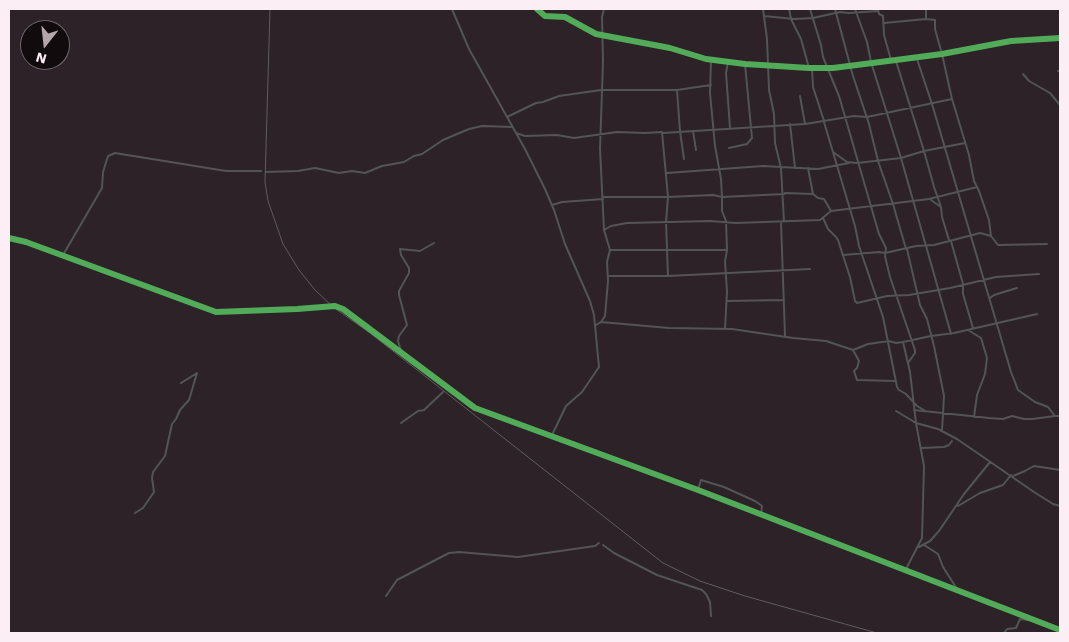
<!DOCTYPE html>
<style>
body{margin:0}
#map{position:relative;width:1069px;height:642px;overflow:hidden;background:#2c2227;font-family:"Work Sans",sans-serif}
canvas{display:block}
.frame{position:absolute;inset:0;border:10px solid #fbeef4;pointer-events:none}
.north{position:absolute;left:20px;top:20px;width:50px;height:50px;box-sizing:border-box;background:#120b0e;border:1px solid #6f666a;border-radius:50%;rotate:196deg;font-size:14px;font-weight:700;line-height:20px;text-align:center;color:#fbeef4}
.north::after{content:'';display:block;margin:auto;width:18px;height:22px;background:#b3a7ac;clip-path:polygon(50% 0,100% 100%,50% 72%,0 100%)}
</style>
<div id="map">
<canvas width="1069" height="642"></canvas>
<div class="frame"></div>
<div class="north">N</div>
</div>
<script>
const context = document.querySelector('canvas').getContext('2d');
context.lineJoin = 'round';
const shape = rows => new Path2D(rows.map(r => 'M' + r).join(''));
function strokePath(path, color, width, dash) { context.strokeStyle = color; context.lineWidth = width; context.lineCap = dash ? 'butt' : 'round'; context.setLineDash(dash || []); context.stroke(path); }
strokePath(shape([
 [452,9,469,49,525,149,545,189,554,210,565,244,590,301,594,315,599,367,582,392,566,406,552,435],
 [537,9,545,16,565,17,596,34,670,48,706,59,745,64,809,68,833,68,896,60,942,54,1011,41,1060,38],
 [763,9,767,39,769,90,774,114,775,143,781,168,784,222],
 [789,9,791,19,801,39,809,68],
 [810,9,821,45,823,57,839,96,879,234,886,248,885,256,890,277,915,350,915,353,908,363],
 [835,9,853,76,869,124,878,161,893,204,906,249],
 [855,9,867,42,871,62,901,158,951,334],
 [878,9,879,14,883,16,884,35,891,60],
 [926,9,926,19],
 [764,16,794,19,813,18,840,12,849,13,878,11],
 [884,23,926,19,935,20,935,29,942,54,952,99,969,155,974,181,979,191,989,220,991,236],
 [916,56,932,104,1011,372,1018,390,1035,402,1048,407,1055,416],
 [711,60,710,93,715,146,721,179,722,197,784,194,785,193,813,194],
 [896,61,924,151,934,187,941,207,942,217,949,240],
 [728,62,726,73,730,128],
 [812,68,813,87,824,121],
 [1058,71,1060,71],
 [1023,74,1029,81,1050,93,1060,105],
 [677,90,680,131,684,159],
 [800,96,805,124],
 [507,117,536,103,543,102,559,96,601,90,677,90,711,85],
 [824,122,855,226,859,246,883,317,897,387,899,390,906,394,917,406,924,410],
 [790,124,795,168],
 [693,131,696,150],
 [516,133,525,136,557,135,574,138,617,132,645,133,662,132,668,197,666,222,668,276],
 [663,133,805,124,854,116,867,117,952,99],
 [729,148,747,144,752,138,745,64],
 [833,152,847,162,857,163,901,158,924,151,965,143],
 [808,168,813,194,818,198,824,199,831,211],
 [266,172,298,171,315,168,339,173,352,171,365,173,382,166,404,162,414,156,422,154,443,140,469,129,482,126,513,127],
 [667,173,763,166,818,169,849,163],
 [603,197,668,197,713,195,722,197,722,211,726,221,727,250,725,261,727,292,725,329],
 [931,200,941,207],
 [552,205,562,202,603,199],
 [823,218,828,229,836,237,838,240,850,277,855,301,857,303,887,296,909,295,950,288,996,277,1039,274],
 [781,222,785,336],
 [604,230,611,226,627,223,710,221,736,223,820,220,831,211,929,199,977,187],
 [951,241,963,284,963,294,973,328],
 [907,249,920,305,927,319,934,346,944,396,942,431],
 [610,250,727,250],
 [63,255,102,188,103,172,108,156,115,153,226,171,261,171],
 [843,255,879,252,885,253,916,246,934,245,980,233,991,236,998,245,1047,244],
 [608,276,668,276,810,269],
 [990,298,994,295,1017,288],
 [727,301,784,300],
 [601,322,669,328,732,329,793,338,826,341,853,350,868,344,889,341,896,343,903,342,931,336,954,333,1037,314],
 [596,325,601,322,605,316,608,281,607,262,610,250,604,230,600,149,603,61,602,17,604,9],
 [968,330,981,338,987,358,985,374,977,395,974,417],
 [903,342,910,372,916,423,924,466,922,538,905,571],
 [853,350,859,361,857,368,854,371,857,380,895,381],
 [401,351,398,341,399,336,407,325,399,295,399,291,409,273,409,268,401,255,400,249,420,251,434,243],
 [181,383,197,373],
 [914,410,989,418,1003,419,1012,416,1024,419,1032,419,1055,416,1060,416],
 [896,411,916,423,938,429,957,439,1034,492,1053,504,1060,506],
 [401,423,418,411,424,410,443,392],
 [921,448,944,447,949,445,952,441],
 [1013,476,1025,471,1034,466,1060,470],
 [698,490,701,480,724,487,755,501,762,506,761,515],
 [958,506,980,493,1003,485,1011,475],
 [135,513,143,508,154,492,152,478,153,472,165,456,172,424,176,419,180,410,189,400,197,373],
 [603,545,614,553,657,575,702,590,706,594,710,602,711,616],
 [924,545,938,554,943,567,957,589],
 [919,547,930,541,939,531,964,494,990,462],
 [386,596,397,580,449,553,459,552,518,557,595,546,599,543],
 [1004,633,1007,629,1016,628,1020,619,1028,620,1031,619]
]), '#535455', 2);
strokePath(shape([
 [9,238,26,242,216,312,297,309,335,306,343,309,475,408,698,490,1060,630]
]), '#535455', 2.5);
strokePath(shape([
 [270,9,265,182,268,201,283,244,299,270,315,290,333,307,370,333,663,563,700,581,745,596,877,633]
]), '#5f5d5f', 1);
strokePath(shape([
 [537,9,545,16,565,17,596,34,670,48,706,59,745,64,809,68,833,68,896,60,942,54,1011,41,1060,38],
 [9,238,26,242,216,312,297,309,335,306,343,309,475,408,698,490,1060,630]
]), '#51ab58', 6);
</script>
